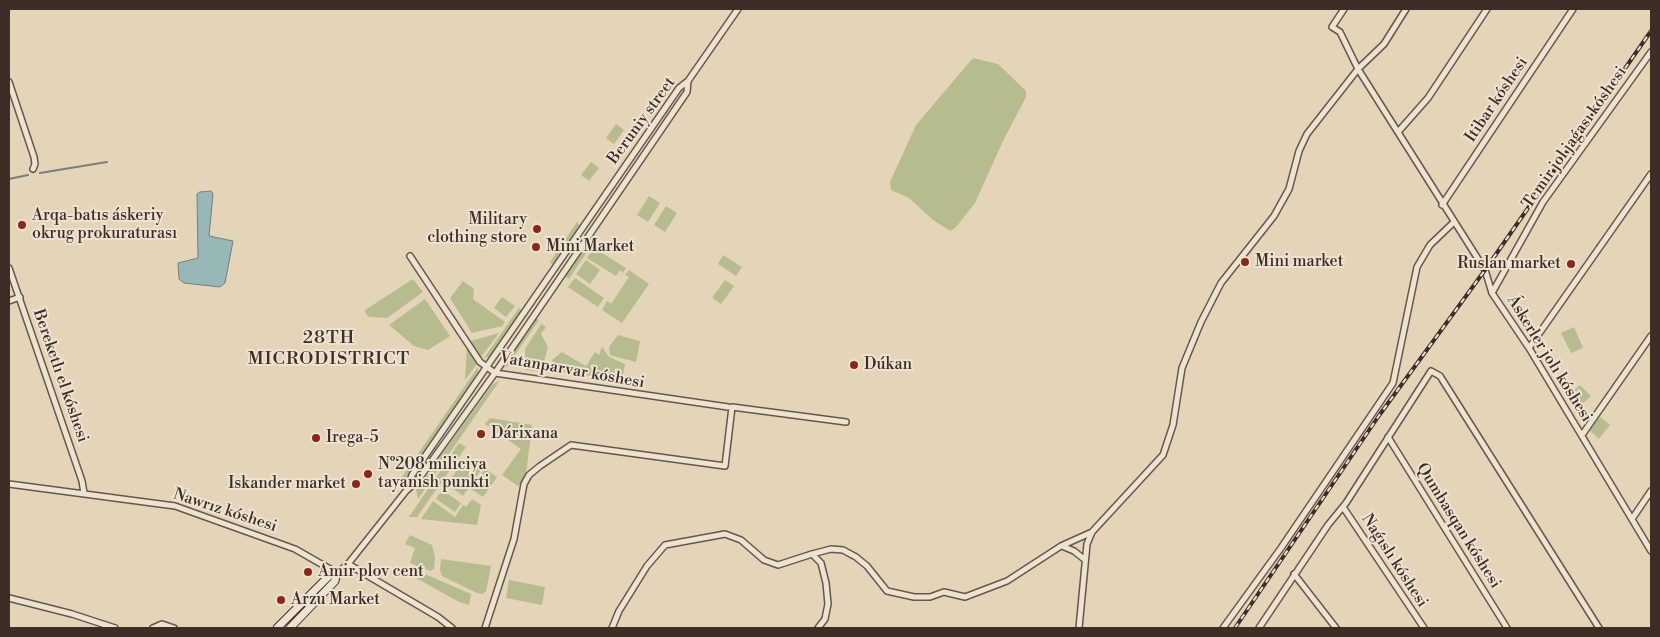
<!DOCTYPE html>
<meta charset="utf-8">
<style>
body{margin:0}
#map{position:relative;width:1660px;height:637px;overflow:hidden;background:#e4d4b8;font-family:"Libre Bodoni",serif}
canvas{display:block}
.frame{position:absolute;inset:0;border:10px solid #3d2d27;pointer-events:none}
</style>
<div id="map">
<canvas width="1660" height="637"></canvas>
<div class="frame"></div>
</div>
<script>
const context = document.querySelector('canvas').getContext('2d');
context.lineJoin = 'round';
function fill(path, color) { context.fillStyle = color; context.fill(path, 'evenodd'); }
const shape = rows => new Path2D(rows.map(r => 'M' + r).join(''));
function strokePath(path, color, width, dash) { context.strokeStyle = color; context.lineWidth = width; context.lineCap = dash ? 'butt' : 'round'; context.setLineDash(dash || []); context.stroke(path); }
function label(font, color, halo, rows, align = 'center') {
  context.font = font + ' "Libre Bodoni",serif'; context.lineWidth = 4; context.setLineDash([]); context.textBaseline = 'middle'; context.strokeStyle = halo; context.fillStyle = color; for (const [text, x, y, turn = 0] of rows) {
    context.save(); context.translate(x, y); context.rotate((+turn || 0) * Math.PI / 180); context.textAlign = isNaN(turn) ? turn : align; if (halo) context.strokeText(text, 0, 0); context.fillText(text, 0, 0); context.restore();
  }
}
fill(shape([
 [973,58,998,64,1026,91,1026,97,1003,141,975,203,956,227,950,231,933,220,909,198,891,190,890,182,916,125],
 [616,124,624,130,614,144,606,138],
 [591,162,599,168,589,181,581,175],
 [649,196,660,203,648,222,637,215],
 [666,206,677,213,665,232,654,225],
 [577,222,581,227,555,267,550,262],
 [587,244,590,247,569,279,565,276],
 [597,250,626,268,623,273,620,270,616,276,587,258,592,251,595,253],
 [723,255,742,267,736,276,718,264],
 [586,260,600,270,590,284,576,274],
 [629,270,649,284,622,323,602,310,607,301,611,304,629,277,625,275],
 [575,278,604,298,598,307,568,287],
 [413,279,423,292,387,318,369,317,366,314,365,310],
 [725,280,734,286,721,304,712,298],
 [463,281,474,289,473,299,505,322,502,326,472,333,450,298],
 [502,297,515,306,506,317,494,308],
 [425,299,450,336,428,350,414,346,389,325],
 [519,308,523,311,492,356,484,358],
 [535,318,539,320,506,368,506,362],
 [541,324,546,327,541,334,548,347,544,362,547,372,526,370,525,349],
 [1574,327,1583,348,1571,353,1561,333],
 [499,333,481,357,471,341],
 [618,335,640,341,636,362,610,355,609,347],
 [467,347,477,364,465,380],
 [602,347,609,357,625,364,622,380,555,371,552,360,562,352,586,366,595,352,599,355],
 [478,367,478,378,405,482,397,484],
 [500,380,418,499,416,490,492,385],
 [1580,385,1591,396,1580,406,1569,395],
 [1600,417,1610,425,1599,439,1589,430],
 [490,418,532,425,525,482,518,486,502,475,521,449,485,424],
 [459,443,466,447,417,517,409,517],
 [467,456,483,467,463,496,447,484],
 [485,469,497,477,483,497,471,489],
 [442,490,461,503,455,512,436,499],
 [472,499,481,505,477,525,421,519,433,501,455,517,463,505,466,507],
 [410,535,432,545,435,557,434,569,430,571,410,563,415,548,405,544],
 [441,559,491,566,486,591,483,594,477,593,442,576,440,570],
 [409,567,471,594,469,605,459,602,407,573],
 [509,580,545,587,542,605,506,598]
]), '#b6bc8d');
const water = shape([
 [200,192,211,191,213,194,209,236,233,241,225,283,220,287,184,283,179,279,178,263,198,258,197,194,200,192]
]);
fill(water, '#98b7b7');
strokePath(water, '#74807d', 1);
strokePath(shape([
 [40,173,107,162],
 [9,179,28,175]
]), '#74807d', 2);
const street = shape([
 [1344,9,1332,27,1340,32,1358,69,1485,270,1492,293,1529,348,1651,551],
 [9,82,34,157,35,164,33,169],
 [1398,132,1428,98,1487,9],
 [1442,205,1573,9],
 [410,256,480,362,495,373,728,407],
 [9,268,82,481,84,493],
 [1492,293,1543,202,1651,52],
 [9,301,20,297],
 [1529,348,1651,174],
 [1582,435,1651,336],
 [1388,437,1507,628],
 [9,484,175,506,295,549,337,573,348,564,406,491,418,480,495,373,687,92,688,81],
 [407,489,412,475,679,88,688,81,738,9],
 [1343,507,1424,628],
 [1632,519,1651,491],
 [1062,546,1074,551,1084,559],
 [812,554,831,549,843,550,856,557,867,566,887,591,914,597,930,597,944,592,965,597,1007,581,1061,546,1090,533],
 [348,564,438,617,452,628],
 [1294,574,1336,628],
 [9,598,72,614,115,628],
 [153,628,162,624,174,628],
 [485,628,514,539,524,484,529,475,540,466,571,445,725,466,732,407,846,422],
 [612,628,619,611,647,566,665,545,725,534,741,540,764,560,778,565,812,554,821,563,826,583,828,604,825,619,818,628],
 [1079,628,1087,544,1092,532,1163,455,1173,425,1182,368,1201,322,1221,283,1274,216,1289,189,1299,151,1307,134,1358,69,1384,44,1406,9],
 [1223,628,1281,548,1393,383,1417,267,1430,245,1454,222],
 [1259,628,1328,525,1346,503,1431,371,1440,376,1599,628]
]);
const secondary = shape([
 [277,628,329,576,337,573],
 [290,628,335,581,337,573]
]);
strokePath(street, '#67574b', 8);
strokePath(secondary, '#3d2d27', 9);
strokePath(street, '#ede3d1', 5);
strokePath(secondary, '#ede3d1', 7);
const rail = shape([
 [1235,628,1378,417,1485,270,1651,31]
]);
strokePath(rail, '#3d2d27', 4);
strokePath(rail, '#ede3d1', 2, [5.5]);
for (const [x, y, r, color] of [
 [22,225,5,"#8f2418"],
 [537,229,5,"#8f2418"],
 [536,247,5,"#8f2418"],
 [1245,262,5,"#8f2418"],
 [1571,264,5,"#8f2418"],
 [854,365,5,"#8f2418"],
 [481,434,5,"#8f2418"],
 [316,438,5,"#8f2418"],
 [368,474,5,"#8f2418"],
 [356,484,5,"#8f2418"],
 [308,572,5,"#8f2418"],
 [281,600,5,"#8f2418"]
]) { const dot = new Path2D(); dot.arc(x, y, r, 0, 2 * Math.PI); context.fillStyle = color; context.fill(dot); strokePath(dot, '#ede3d1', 2); }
label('16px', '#3d2d27', '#ede3d1', [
 ["Itibar kóshesi",1497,100,-56],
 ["Beruniy street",642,121,-54],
 ["Temir jol jaǵası kóshesi",1575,138,-55],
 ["Áskerler jolı kóshesi",1549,359,58],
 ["Vatanparvar kóshesi",572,371,10],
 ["Bereketlı el kóshesi",60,376,71],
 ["Nawrız kóshesi",225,511,18],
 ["Qumbasqan kóshesi",1458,526,58],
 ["Naǵıslı kóshesi",1394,561,57]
]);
label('16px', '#3d2d27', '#ede3d1', [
 ["Arqa-batıs áskeriy",32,216],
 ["okrug prokuraturası",32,234],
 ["Military",527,220,"right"],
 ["clothing store",527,238,"right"],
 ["Mini Market",546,247],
 ["Mini market",1255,262],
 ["Ruslan market",1561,264,"right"],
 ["Dúkan",864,365],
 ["Dárixana",491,434],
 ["Irega-5",326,438],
 ["№208 miliciya",378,465],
 ["tayanish punkti",378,483],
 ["Iskander market",346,484,"right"],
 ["Amir plov cent",318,572],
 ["Arzu Market",291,600]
], 'left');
context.letterSpacing = '1px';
label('18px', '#3d2d27', '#ede3d1', [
 ["28TH",329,339],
 ["MICRODISTRICT",329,360]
]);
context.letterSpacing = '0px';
</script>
